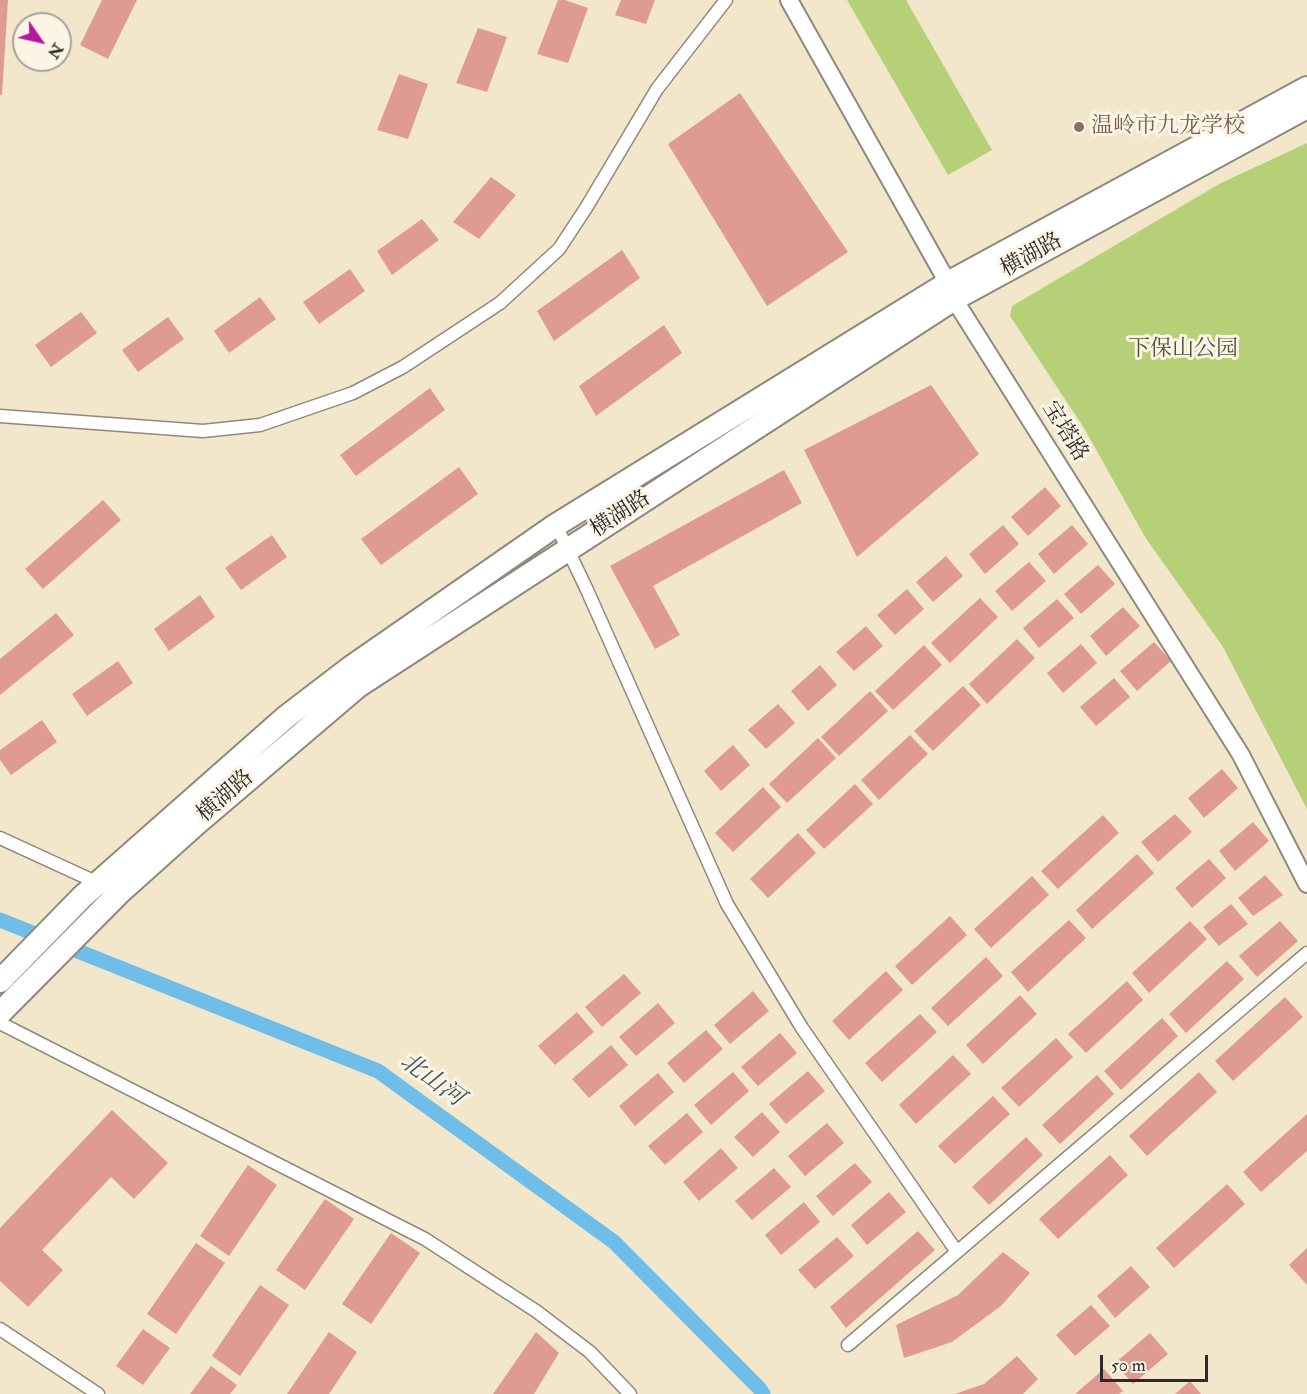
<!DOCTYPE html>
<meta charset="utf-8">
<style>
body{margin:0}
#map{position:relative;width:1307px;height:1394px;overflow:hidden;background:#f2e7cb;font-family:"IM FELL Double Pica",serif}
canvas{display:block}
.north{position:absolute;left:12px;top:12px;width:60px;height:60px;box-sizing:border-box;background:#fcf5e5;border:2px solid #a8a49b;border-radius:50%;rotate:124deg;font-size:16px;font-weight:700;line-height:24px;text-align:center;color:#2b2b2b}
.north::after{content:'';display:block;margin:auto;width:21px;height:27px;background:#b5179e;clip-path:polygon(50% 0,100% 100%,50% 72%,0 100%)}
.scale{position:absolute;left:1100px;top:1355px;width:108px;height:27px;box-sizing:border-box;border:3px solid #2b2b2b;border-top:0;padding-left:8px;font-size:18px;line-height:21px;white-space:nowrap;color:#2b2b2b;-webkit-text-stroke:4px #fcf5e5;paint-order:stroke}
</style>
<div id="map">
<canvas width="1307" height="1394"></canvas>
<div class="north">N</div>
<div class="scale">50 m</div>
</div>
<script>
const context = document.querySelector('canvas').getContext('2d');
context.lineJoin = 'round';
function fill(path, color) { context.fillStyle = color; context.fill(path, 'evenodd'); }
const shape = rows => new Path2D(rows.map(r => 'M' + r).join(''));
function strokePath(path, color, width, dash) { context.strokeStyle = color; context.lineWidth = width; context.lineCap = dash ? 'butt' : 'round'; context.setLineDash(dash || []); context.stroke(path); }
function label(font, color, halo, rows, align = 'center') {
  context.font = font + ' "IM FELL Double Pica","Noto Serif SC",serif'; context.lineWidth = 6; context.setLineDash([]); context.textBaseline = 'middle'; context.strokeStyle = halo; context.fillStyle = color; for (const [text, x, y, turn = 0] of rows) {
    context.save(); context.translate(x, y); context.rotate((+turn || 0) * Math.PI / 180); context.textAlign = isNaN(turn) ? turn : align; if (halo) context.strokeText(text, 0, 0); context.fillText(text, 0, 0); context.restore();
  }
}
fill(shape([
 [847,0,906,0,992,150,948,175],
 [1307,143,1307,809,1223,647,1145,537,1084,428,1010,316,1012,306,1221,183]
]), '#b5d076');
strokePath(shape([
 [0,920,378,1071,614,1242,759,1388,763,1394]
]), '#6fbde9', 15);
fill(shape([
 [0,0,8,0,2,95,0,95],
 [102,0,137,0,108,59,80,45],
 [558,0,565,0,588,8,568,63,537,54],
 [621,0,655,0,646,24,615,15],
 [478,28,507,37,487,92,456,83],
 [399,74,428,84,408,139,377,130],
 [740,93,848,252,767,306,668,144],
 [491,177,516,195,479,239,453,222],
 [422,219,439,240,392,275,377,251],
 [622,250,640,278,554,341,537,311],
 [350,269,365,291,319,324,303,302],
 [260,297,276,319,229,353,214,331],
 [81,312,97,333,51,367,35,345],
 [168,317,184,339,138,372,122,350],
 [664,325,682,353,596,416,579,386],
 [931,385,979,454,857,557,804,450],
 [430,388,445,410,356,476,340,455],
 [459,467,478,494,381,565,361,539],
 [784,470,802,503,653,586,680,635,655,649,610,566],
 [1045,487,1061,506,1028,536,1011,517],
 [103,500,121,520,43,589,25,569],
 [1003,525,1019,544,985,574,969,554],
 [1072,525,1088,544,1054,574,1038,554],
 [272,535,287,557,241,590,225,568],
 [946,556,963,576,933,602,916,582],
 [1029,562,1046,581,1012,611,995,591],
 [1098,565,1115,584,1081,614,1064,594],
 [907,589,924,609,895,635,877,615],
 [200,595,215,617,169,651,154,629],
 [980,598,998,617,950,663,931,643],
 [1057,599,1074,618,1039,648,1023,628],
 [1123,607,1140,626,1106,656,1090,636],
 [56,613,74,635,0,695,0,659],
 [866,626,883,646,854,671,836,652],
 [1017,639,1035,658,987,704,969,684],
 [1154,642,1171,661,1137,691,1120,671],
 [1081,644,1097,663,1063,693,1047,673],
 [924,645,942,665,893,710,875,691],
 [118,661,133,683,87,716,72,694],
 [820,665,837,685,808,711,791,691],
 [1114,678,1130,697,1096,726,1080,707],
 [963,686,981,705,933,751,914,731],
 [870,691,888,711,839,756,821,737],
 [778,704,795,723,766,749,748,730],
 [42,720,57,742,11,775,0,760,0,750],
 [910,735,928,754,879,800,861,780],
 [818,738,836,758,787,803,769,784],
 [733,745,750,765,721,791,704,771],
 [1222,769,1238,788,1204,818,1188,798],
 [855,784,873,804,824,849,806,830],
 [763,787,781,807,733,852,715,833],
 [1175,814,1192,832,1158,862,1141,842],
 [1103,815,1119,833,1058,889,1041,871],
 [1253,822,1269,841,1235,871,1219,851],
 [798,833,816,853,768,898,750,879],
 [1137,854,1154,873,1092,929,1076,910],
 [1209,859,1226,878,1192,908,1175,888],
 [1265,875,1283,895,1253,916,1238,898],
 [1032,876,1049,895,991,948,974,929],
 [1231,904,1248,924,1219,946,1203,927],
 [950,916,967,935,912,985,895,966],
 [1069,920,1086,938,1028,992,1011,972],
 [1190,921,1207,939,1149,993,1132,973],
 [1280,921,1298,941,1257,977,1239,956],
 [986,957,1003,976,948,1026,931,1008],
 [1227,961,1244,979,1186,1033,1169,1014],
 [886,971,903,990,849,1040,832,1021],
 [624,974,641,993,602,1027,585,1007],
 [1127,981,1143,1000,1086,1053,1068,1034],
 [753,991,769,1011,730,1044,714,1025],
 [1020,995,1037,1014,983,1064,966,1045],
 [1285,997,1303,1017,1233,1081,1215,1061],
 [658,1003,675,1023,636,1056,619,1037],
 [577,1012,594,1032,555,1065,538,1046],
 [920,1014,937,1032,882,1082,865,1063],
 [1162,1018,1178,1036,1121,1090,1104,1071],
 [706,1030,723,1049,684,1083,667,1063],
 [780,1033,797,1053,758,1086,741,1067],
 [1056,1038,1073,1057,1019,1107,1001,1088],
 [611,1045,628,1065,589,1098,572,1079],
 [953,1055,971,1074,916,1124,899,1105],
 [808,1071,825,1091,786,1124,769,1104],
 [733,1072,749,1091,711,1125,694,1105],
 [1199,1072,1217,1092,1147,1156,1129,1136],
 [658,1073,674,1092,635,1126,619,1106],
 [1097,1075,1114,1094,1060,1144,1042,1125],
 [993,1096,1010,1114,955,1164,938,1146],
 [112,1110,168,1163,134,1199,111,1177,42,1250,63,1270,28,1307,0,1281,0,1228],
 [762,1112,780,1132,753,1157,734,1137],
 [687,1113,703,1132,665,1165,648,1146],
 [1307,1114,1307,1151,1261,1192,1243,1172],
 [827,1123,844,1143,805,1176,788,1156],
 [1026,1137,1043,1155,989,1205,972,1187],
 [721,1148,738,1168,699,1201,683,1182],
 [1110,1155,1128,1175,1058,1239,1039,1219],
 [855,1163,872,1182,833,1216,816,1196],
 [248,1165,277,1185,229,1256,200,1236],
 [774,1168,791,1187,752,1220,735,1201],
 [1227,1184,1245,1204,1174,1268,1156,1248],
 [889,1192,906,1212,867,1245,851,1225],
 [325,1199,354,1219,305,1290,276,1270],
 [804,1202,820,1222,781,1255,765,1235],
 [918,1231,935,1250,846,1328,830,1307],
 [391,1233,420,1253,371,1324,342,1304],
 [837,1237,854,1256,815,1289,798,1270],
 [196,1243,225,1263,176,1334,147,1314],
 [1307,1248,1307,1285,1289,1265],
 [1003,1252,1030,1273,1001,1306,952,1342,904,1358,896,1325,958,1295],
 [1131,1266,1150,1287,1115,1318,1097,1296],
 [260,1285,289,1305,240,1376,212,1356],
 [1091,1305,1110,1326,1075,1356,1056,1335],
 [143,1329,170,1348,143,1385,116,1366],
 [329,1332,357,1352,329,1394,287,1394],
 [536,1332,559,1353,534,1394,493,1394],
 [1150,1333,1168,1354,1133,1384,1115,1363],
 [1017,1356,1038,1379,1023,1394,955,1394,984,1384],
 [211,1366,237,1385,230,1394,190,1394],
 [1104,1369,1123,1391,1119,1394,1075,1394],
 [1190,1381,1201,1394,1175,1394]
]), '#df9b91');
const street = shape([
 [0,416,203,431,260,425,353,393,403,367,500,303,559,249,586,208,657,89,726,0],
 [556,525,587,590,727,904,802,1028,957,1252],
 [0,838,98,883],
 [0,1023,425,1239,536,1311,590,1352,630,1394],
 [0,1329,98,1394],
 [848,1345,1307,953]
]);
const secondary = shape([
 [789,0,948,283,954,299,1241,755,1307,884]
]);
const highway = shape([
 [0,981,82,897,286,717,350,668,556,525,948,283,1307,88],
 [0,1013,120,892,197,823,358,686,954,299,1307,107]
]);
strokePath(street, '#8e897b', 15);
strokePath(secondary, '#8e897b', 20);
strokePath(highway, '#8e897b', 26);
strokePath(street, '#fff', 12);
strokePath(secondary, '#fff', 16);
strokePath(highway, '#fff', 22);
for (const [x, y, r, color] of [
 [1079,127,6,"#8d6e63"]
]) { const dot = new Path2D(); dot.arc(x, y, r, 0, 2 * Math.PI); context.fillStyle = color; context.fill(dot); strokePath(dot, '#fcf5e5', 2); }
label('22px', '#785e54', '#fcf5e5', [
 ["温岭市九龙学校",1091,127]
], 'left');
label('22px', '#2b2b2b', '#fcf5e5', [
 ["横湖路",1032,256,-29],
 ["宝塔路",1064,432,58],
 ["横湖路",621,515,-33],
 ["横湖路",226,797,-41]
]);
label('22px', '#4e543e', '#fcf5e5', [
 ["下保山公园",1183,350]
]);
label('italic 24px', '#3f5764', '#fcf5e5', [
 ["北山河",431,1081,36]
]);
</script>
